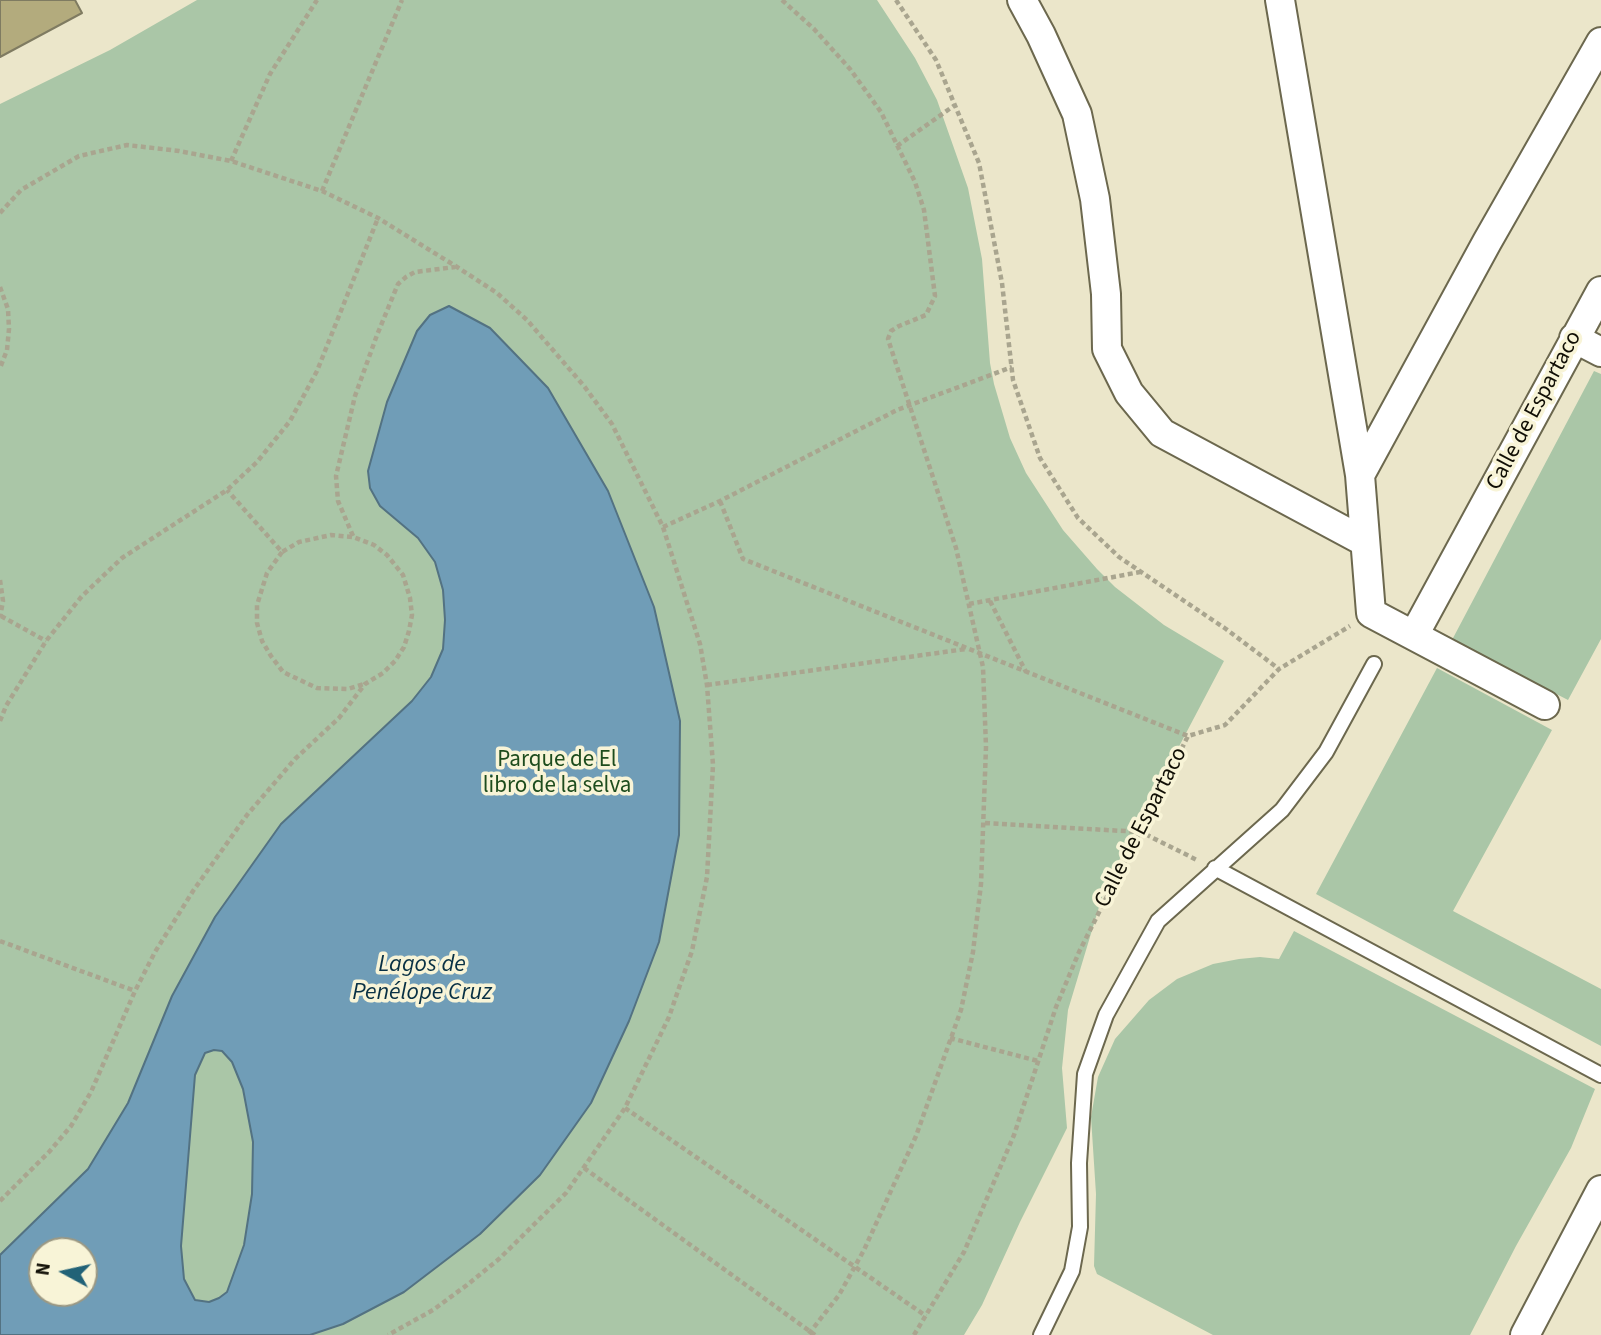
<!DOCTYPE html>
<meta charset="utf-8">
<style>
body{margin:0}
#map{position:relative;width:1601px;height:1335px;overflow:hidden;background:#ebe6ca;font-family:"Source Sans 3",sans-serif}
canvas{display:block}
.north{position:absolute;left:28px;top:1237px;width:70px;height:70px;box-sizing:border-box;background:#f8f4d7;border:2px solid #9b9883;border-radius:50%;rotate:278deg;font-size:19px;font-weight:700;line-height:28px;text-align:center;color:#100e05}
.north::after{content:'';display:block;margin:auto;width:24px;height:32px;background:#226277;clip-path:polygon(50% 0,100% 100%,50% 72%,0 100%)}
</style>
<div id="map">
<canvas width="1601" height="1335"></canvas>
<div class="north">N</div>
</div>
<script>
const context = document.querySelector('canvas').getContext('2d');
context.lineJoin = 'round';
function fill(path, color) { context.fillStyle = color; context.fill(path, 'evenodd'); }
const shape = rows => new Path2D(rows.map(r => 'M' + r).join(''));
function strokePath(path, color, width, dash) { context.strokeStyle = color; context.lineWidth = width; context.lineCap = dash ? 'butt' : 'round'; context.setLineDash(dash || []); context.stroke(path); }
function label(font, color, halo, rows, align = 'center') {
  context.font = font + ' "Source Sans 3",sans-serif'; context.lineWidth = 7; context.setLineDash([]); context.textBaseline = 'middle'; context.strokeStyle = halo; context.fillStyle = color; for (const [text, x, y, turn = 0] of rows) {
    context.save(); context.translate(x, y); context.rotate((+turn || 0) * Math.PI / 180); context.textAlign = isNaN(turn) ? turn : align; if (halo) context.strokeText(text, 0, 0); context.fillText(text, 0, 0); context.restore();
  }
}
fill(shape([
 [197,0,877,0,915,58,937,100,968,188,982,259,990,363,994,384,1010,438,1026,473,1063,530,1097,569,1115,587,1164,625,1224,661,1105,887,1068,1010,1062,1068,1067,1128,1020,1222,982,1305,964,1335,0,1335,0,104,110,50],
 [42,1251,84,1251,84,1293,42,1293],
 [1594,371,1601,374,1601,639,1568,700,1452,640],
 [1437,668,1552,730,1453,911,1601,989,1601,1046,1316,894],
 [1294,931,1595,1089,1571,1148,1516,1246,1470,1335,1213,1335,1097,1274,1094,1266,1096,1194,1091,1117,1098,1077,1115,1039,1149,1000,1177,979,1213,964,1239,959,1260,957,1279,959]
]), '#aac6a7');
const water = shape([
 [449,306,490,328,548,388,608,491,654,607,680,721,679,835,659,942,629,1021,591,1103,540,1175,480,1234,404,1292,343,1324,310,1335,0,1335,0,1255,88,1169,128,1103,172,996,215,917,281,824,412,701,431,677,443,649,445,620,443,590,435,562,418,538,380,506,370,488,368,471,387,402,417,331,430,315,449,306],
 [214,1050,222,1051,232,1062,243,1089,253,1142,252,1194,244,1245,227,1292,219,1298,209,1302,195,1300,184,1279,181,1246,195,1075,205,1053,214,1050],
 [42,1251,84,1251,84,1293,42,1293,42,1251]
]);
fill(water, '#709db7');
strokePath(water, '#537282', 2);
const building = shape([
 [0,0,75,0,82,13,0,57,0,0]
]);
fill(building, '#b3ab7d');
strokePath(building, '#7f7b61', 2);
const lane = shape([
 [1215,868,1601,1075],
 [1041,1335,1072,1271,1080,1227,1079,1163,1085,1074,1106,1015,1158,921,1282,810,1326,752,1374,664]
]);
const street = shape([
 [1022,0,1041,35,1077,114,1095,199,1106,294,1107,349,1129,393,1162,433,1365,542],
 [1280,0,1360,475,1371,613,1545,705],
 [1574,338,1601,352],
 [1360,475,1487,242,1601,42],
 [1414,635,1601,291],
 [1525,1335,1601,1190]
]);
strokePath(lane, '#6c684e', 18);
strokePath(street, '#6c684e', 32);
strokePath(shape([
 [782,0,814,29,850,69,881,112,915,182,924,210,935,296,926,315,899,326,891,331,888,339,956,548,983,667,986,747,981,884,973,952,961,1010,916,1136,864,1250,839,1295,808,1335],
 [896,0,936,60,979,163,1002,283,1013,380,1040,458,1078,518,1119,557,1226,629,1279,669],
 [897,146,955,105],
 [231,161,270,74,317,0],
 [322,191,402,0],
 [0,213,21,190,79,156,127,145,179,151,231,161,322,191,378,218,457,267,497,293,527,320,584,386,612,424,663,527,700,644,707,685,713,765,707,877,692,951,680,985,669,1017,625,1108,566,1193,499,1259,467,1285,433,1310,388,1335],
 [0,287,8,309,9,329,7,350,0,368],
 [720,501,743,559,1188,736],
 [663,527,720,501,897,410,1012,367],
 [353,536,338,501,336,476,355,396,377,335,398,284,406,277,415,272,455,267],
 [282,552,267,573,257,605,257,623,262,641,271,656,283,672,317,688,348,689,364,684],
 [0,580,3,601,0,617],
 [990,601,1026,672],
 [969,604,1140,572],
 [1,616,46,641],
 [707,685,966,649],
 [0,721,6,706,46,641,82,596,122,558,227,490,257,462,290,421,317,371,378,218],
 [985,823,1141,832,1197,860],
 [0,941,135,991],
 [950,1038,1038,1061],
 [625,1108,926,1316],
 [584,1168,815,1335],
 [0,1201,49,1152,71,1126,91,1092,135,991,155,952,193,891,247,815,295,759,339,718,365,684,383,673,395,661,404,647,409,631,412,615,410,598,403,575,387,555,374,545,353,537,331,535,299,542,282,552,227,490],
 [914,1335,964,1252,1014,1135,1056,1007,1079,952,1188,736,1225,725,1279,669,1350,626]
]), '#a9a58f', 4.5, [5, 3.5]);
strokePath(lane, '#fff', 14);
strokePath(street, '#fff', 28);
label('23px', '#100e05', '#f8f4d7', [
 ["Calle de Espartaco",1535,411,-62],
 ["Calle de Espartaco",1142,828,-63]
]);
label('23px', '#1d4c1d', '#f8f4d7', [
 ["Parque de El",557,761],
 ["libro de la selva",557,787]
]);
label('italic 24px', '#083044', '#f8f4d7', [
 ["Lagos de",422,966],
 ["Penélope Cruz",422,994]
]);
</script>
